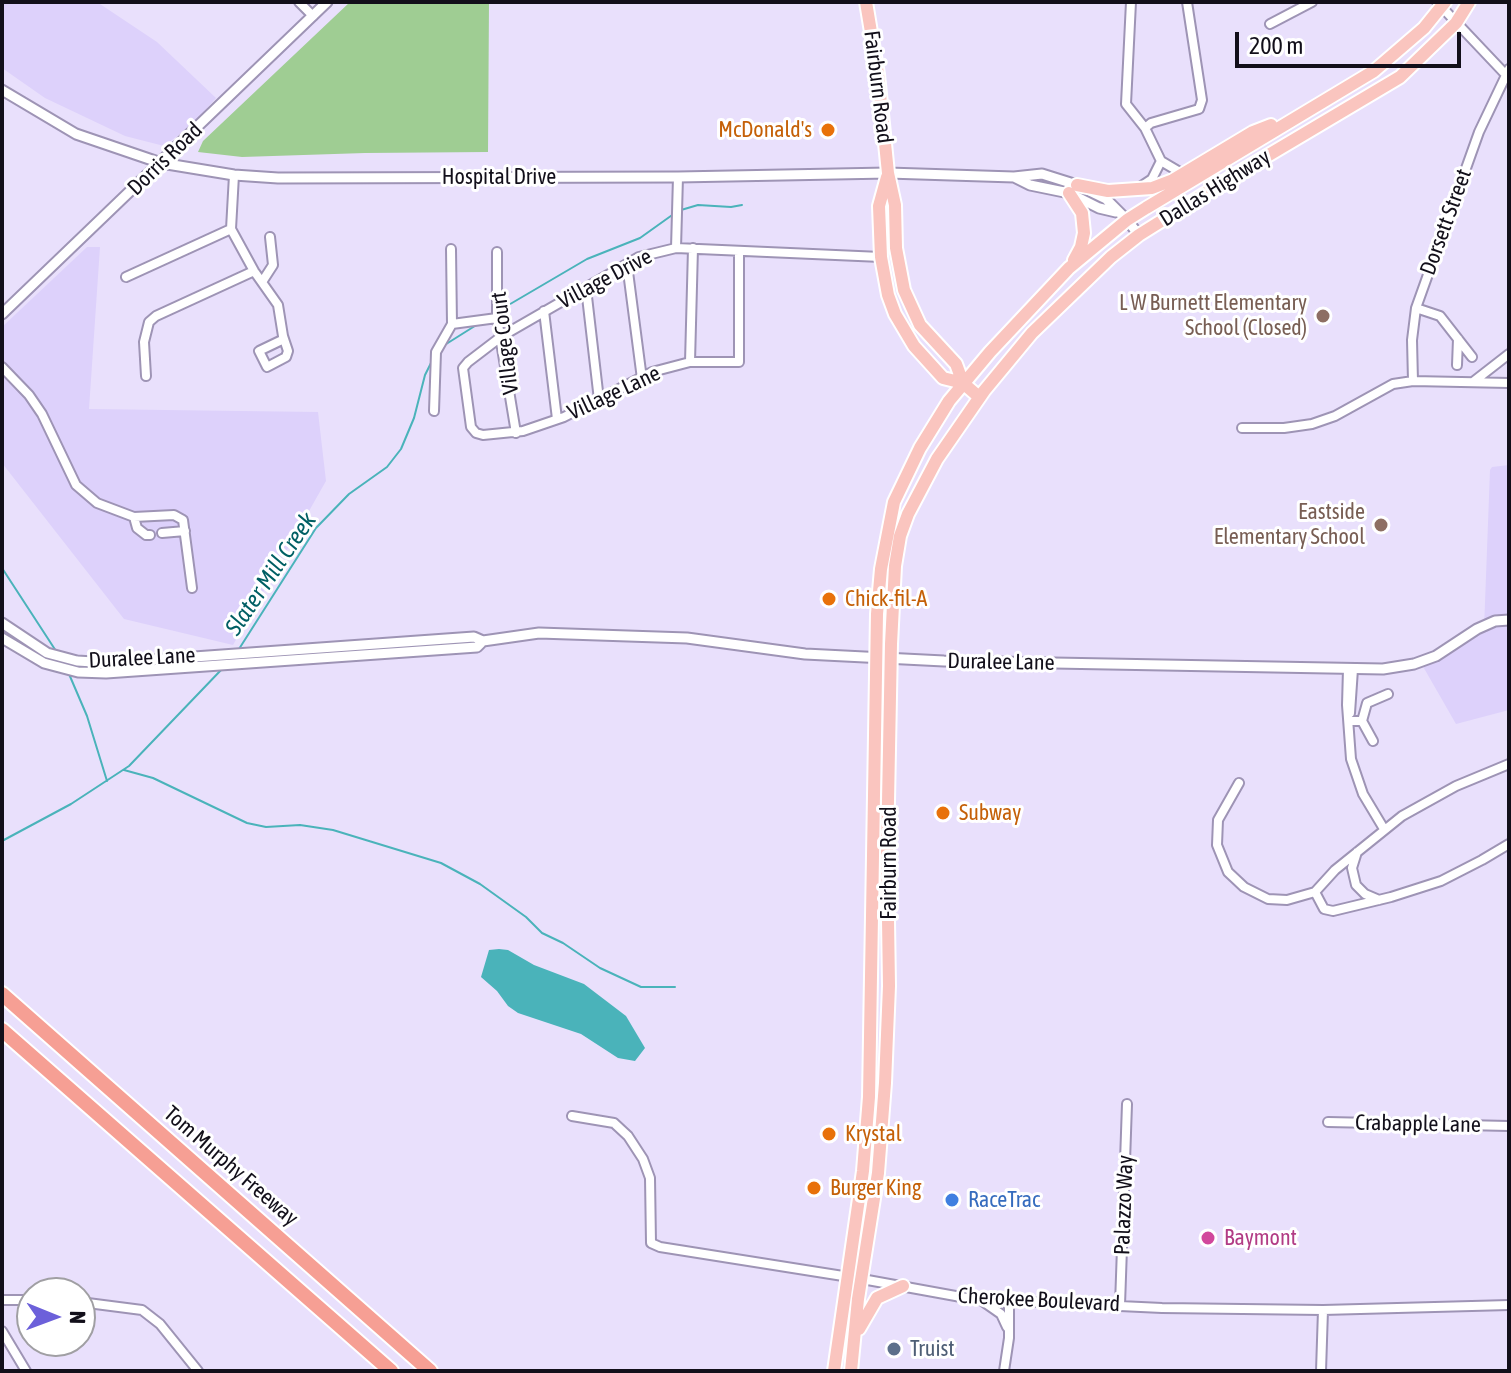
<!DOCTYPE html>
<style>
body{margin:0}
#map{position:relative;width:1511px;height:1373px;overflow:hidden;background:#e9e0fc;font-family:"Asap Condensed",sans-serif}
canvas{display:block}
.frame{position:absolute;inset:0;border:4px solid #120f1a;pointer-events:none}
.north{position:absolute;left:16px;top:1277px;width:80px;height:80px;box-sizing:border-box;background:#fff;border:2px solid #a09fa3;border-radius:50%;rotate:91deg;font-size:22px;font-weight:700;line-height:32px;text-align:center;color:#120f1a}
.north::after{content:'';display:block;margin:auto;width:28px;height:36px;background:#6c60da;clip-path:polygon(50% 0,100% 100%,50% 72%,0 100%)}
.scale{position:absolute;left:1235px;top:32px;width:226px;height:36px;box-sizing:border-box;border:4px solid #120f1a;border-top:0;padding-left:10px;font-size:24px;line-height:28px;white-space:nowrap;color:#120f1a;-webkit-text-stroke:6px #fff;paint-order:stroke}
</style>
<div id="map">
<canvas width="1511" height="1373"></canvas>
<div class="frame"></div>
<div class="north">N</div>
<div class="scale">200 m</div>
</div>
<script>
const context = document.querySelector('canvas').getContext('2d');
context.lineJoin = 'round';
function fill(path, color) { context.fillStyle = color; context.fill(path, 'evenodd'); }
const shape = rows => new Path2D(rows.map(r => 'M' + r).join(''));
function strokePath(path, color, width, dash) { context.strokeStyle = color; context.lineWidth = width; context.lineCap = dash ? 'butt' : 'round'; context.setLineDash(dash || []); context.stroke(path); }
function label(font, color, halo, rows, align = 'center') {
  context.font = font + ' "Asap Condensed",sans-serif'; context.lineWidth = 6; context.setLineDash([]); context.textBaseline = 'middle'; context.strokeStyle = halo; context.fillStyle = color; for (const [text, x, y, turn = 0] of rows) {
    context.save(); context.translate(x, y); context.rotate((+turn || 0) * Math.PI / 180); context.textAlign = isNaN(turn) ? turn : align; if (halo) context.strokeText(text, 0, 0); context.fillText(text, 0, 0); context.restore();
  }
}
fill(shape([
 [2,2,97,2,157,42,216,98,192,125,164,146,125,136,45,98,2,68],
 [87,247,100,247,89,409,318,412,326,481,233,645,124,619,2,463,2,327],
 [1509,465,1509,710,1456,724,1421,663,1484,629,1490,470,1492,467]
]), '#ddd1fb');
fill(shape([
 [350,2,489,2,488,152,365,153,242,157,198,152,203,141]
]), '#9fcd93');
fill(shape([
 [499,949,508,950,534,965,584,984,626,1016,645,1048,635,1061,618,1058,581,1034,518,1013,508,1006,497,991,481,977,489,950]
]), '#4ab3ba');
strokePath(shape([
 [681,210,698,205,731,207,742,205],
 [500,310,587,259,640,238,675,213],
 [443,346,478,324],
 [2,568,56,651],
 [239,649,316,528,349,494,387,467,401,449,414,418,425,375,432,361],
 [69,674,87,716,107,781],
 [124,770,153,778,247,823,266,827,300,825,333,830,441,863,480,884,526,917,542,933,563,943,600,968,641,987,675,987],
 [2,841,71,804,129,766,222,669]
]), '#4ab3ba', 2);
const minor = shape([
 [299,2,313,16],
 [1131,2,1126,104,1145,128,1161,161,1183,174],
 [1437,2,1508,77],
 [1270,24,1312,2],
 [1145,128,1151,123,1199,109,1202,100,1187,2],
 [234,175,231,229,254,271,278,305,283,336,288,351,286,357,267,367,259,351,284,339],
 [1140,187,1152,179,1161,161],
 [676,248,678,177],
 [739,251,739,362,690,362,652,372,564,417,523,431,483,435,476,433,471,427,463,368,468,362,502,336,639,257,676,248,881,257],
 [497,252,497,318,516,433],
 [627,264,642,379],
 [126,277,231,229],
 [262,282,273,265,270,237],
 [586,288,599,400],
 [1416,308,1440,316,1472,357],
 [544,311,557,419],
 [452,324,497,318],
 [690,362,693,248],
 [1457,365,1458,339],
 [2,367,29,395,42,414,76,485,97,503,134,517,174,515,183,520,192,588],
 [146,376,144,342,149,322,156,316,254,271],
 [1413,381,1412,340,1416,308,1479,132,1509,69],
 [1473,382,1509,354],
 [434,411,436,352,452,324,451,249],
 [1242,428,1284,428,1312,424,1335,416,1393,384,1413,381,1509,383],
 [134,517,137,528,146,535,150,535],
 [162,533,185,531],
 [1348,669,1347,705,1351,759,1363,794,1384,829],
 [1350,713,1353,669],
 [1349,721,1362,721,1373,741],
 [1362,721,1367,703,1388,694],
 [1239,783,1218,820,1217,845,1228,872,1244,887,1268,899,1287,900,1315,892,1335,870,1402,816,1456,786,1509,764],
 [1357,852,1352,868,1356,885,1365,894,1379,900],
 [1315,892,1324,909,1333,911,1391,897,1441,881,1482,860,1509,844],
 [572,1116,614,1123,628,1136,643,1159,650,1178,651,1243,660,1247,862,1279,972,1299,1162,1308,1323,1310,1509,1305],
 [1328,1122,1509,1126],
 [2,1300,32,1300],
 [981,1300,1001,1314,1007,1327],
 [80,1302,142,1310,160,1324,198,1371],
 [1120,1305,1127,1104],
 [2,1331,26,1371],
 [1004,1371,1009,1338,1009,1301],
 [1321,1371,1323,1310]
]);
const tertiary = shape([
 [2,90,76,134,161,163,234,175,278,178,678,177,888,173,1014,177,1042,174,1077,185,1106,199,1127,220,1139,235],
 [1014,177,1030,185,1069,193,1099,208,1116,212],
 [2,314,327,2],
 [2,623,47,653,77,661,110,663,474,637,483,641],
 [2,638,44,663,78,672,106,673,477,647,483,641,539,633,687,638,805,654,944,661,1383,669,1414,664,1436,656,1477,629,1495,621,1509,620]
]);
const primary = shape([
 [866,2,878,74,888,173,895,205,896,248,904,290,920,325,956,364,963,383,979,397],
 [887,177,879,206,881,257,888,295,895,314,914,346,943,378,963,383],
 [1077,185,1108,191,1152,188,1173,180,1253,132,1271,125],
 [1069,193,1082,213,1084,233,1081,247,1074,260],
 [859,1329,877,1298,903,1286],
 [834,1371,863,1171,869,1097,877,614,881,569,894,502,920,448,949,401,990,352,1069,268,1127,220,1146,208,1374,71,1424,28,1445,2],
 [851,1371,858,1299,878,1173,885,1083,889,986,887,854,891,644,895,566,900,536,908,514,937,459,984,391,1032,333,1111,257,1139,235,1230,178,1400,77,1456,23,1469,2]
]);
const motorway = shape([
 [2,994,430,1371],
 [2,1030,391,1371]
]);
strokePath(minor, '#9e94b5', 12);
strokePath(tertiary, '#9e94b5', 13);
strokePath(primary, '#fff', 16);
strokePath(motorway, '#fff', 18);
strokePath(minor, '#fff', 8);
strokePath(tertiary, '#fff', 9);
strokePath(primary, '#fac5bf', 12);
strokePath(motorway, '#f69f94', 14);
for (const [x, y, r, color] of [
 [828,130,8,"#e8710a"],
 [1323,316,8,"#8d6e63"],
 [1381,525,8,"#8d6e63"],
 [829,599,8,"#e8710a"],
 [943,813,8,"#e8710a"],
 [829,1134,8,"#e8710a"],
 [814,1188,8,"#e8710a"],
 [952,1200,8,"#3f7fe0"],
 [1208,1238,8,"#d1479c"],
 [894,1349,8,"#5c6f8a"]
]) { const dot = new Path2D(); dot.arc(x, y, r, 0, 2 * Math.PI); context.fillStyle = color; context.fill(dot); strokePath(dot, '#fff', 3); }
label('22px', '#120f1a', '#fff', [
 ["Fairburn Road",878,87,83],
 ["Dorris Road",165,159,-44],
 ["Hospital Drive",499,177],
 ["Dallas Highway",1215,188,-32],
 ["Dorsett Street",1446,222,-70],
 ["Village Drive",605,279,-28],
 ["Village Court",505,343,-97],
 ["Village Lane",614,393,-25],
 ["Duralee Lane",142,658,-3],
 ["Duralee Lane",1001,662,1],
 ["Fairburn Road",889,863,-90],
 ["Crabapple Lane",1418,1124,1],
 ["Tom Murphy Freeway",231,1166,41],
 ["Palazzo Way",1124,1205,-88],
 ["Cherokee Boulevard",1039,1300,3]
]);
label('22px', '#c56008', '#fff', [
 ["McDonald's",812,130,"right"],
 ["Chick-fil-A",845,599],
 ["Subway",959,813],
 ["Krystal",845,1134],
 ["Burger King",830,1188]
], 'left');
label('22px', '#785e54', '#fff', [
 ["L W Burnett Elementary",1307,303],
 ["School (Closed)",1307,328],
 ["Eastside",1365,512],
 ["Elementary School",1365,537]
], 'right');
label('22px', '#366cbe', '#fff', [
 ["RaceTrac",968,1200]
], 'left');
label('22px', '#b23c85', '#fff', [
 ["Baymont",1224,1238]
], 'left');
label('22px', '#4e5e75', '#fff', [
 ["Truist",910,1349]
], 'left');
label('italic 24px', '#005f64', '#fff', [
 ["Slater Mill Creek",271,574,-56]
]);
</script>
